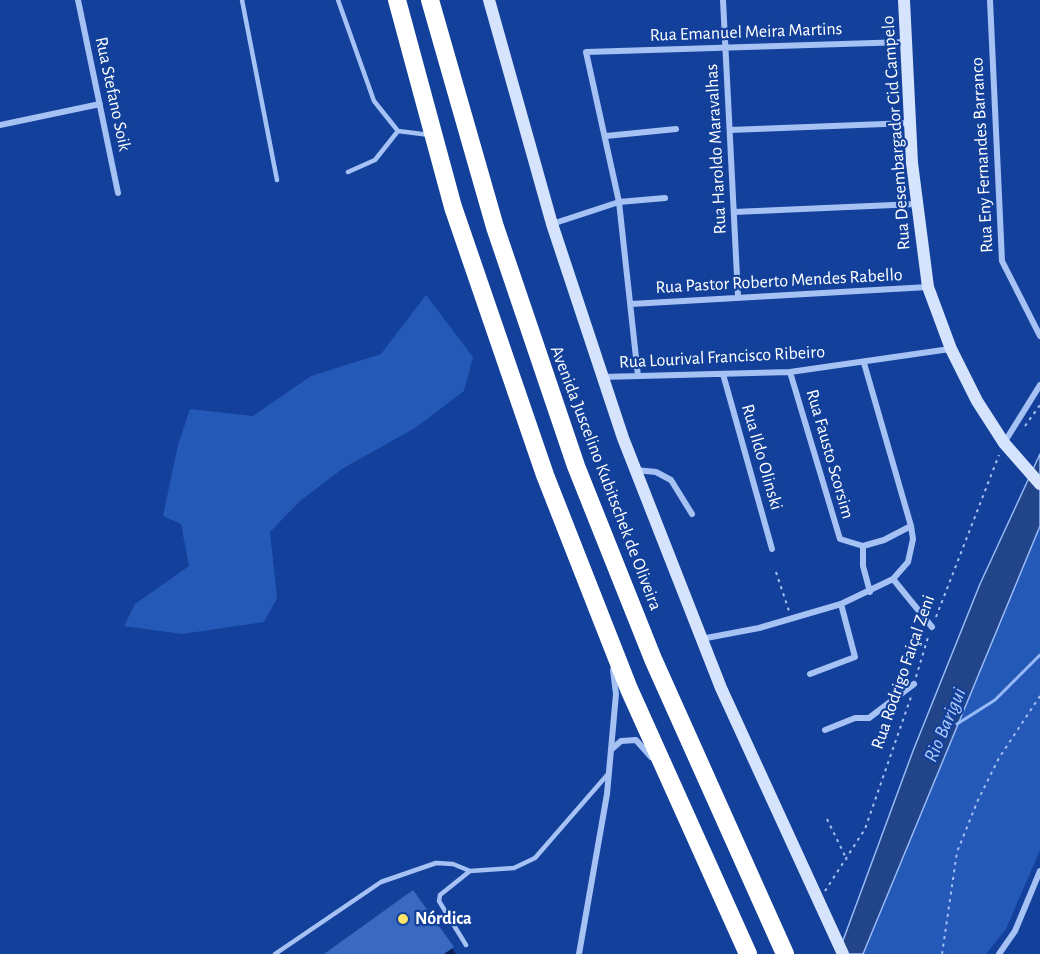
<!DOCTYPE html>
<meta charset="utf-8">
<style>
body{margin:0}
canvas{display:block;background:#12409a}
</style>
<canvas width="1040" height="954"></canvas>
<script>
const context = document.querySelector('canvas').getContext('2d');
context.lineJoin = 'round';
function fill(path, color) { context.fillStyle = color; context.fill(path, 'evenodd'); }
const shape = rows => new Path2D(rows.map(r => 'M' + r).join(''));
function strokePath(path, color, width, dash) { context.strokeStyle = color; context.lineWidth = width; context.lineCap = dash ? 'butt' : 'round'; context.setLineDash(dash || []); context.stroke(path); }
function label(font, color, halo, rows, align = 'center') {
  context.font = font + ' "Alegreya Sans",sans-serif'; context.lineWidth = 4.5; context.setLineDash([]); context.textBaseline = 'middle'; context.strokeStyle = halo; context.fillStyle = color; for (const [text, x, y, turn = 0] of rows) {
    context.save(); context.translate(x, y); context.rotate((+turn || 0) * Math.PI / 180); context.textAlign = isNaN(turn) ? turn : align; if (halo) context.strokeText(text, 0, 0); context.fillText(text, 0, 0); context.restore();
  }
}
fill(shape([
 [426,295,473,357,464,391,415,428,342,469,300,501,270,532,277,598,264,622,182,634,124,626,135,604,189,566,181,524,163,516,178,445,190,409,253,416,311,376,381,354],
 [1040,525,1040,850,1006,929,986,954,863,954]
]), '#2559b8');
const water = shape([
 [1040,454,1040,526,863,954,838,954,913,751,980,584,1040,454]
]);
fill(water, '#248');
strokePath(water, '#98baf7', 1.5);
fill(shape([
 [413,892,456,954,327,954]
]), '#0007');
strokePath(shape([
 [957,724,995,700,1040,655]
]), '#98baf7', 3);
fill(shape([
 [413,890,454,947,444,954,324,954]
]), '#3b69c1');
strokePath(shape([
 [1025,426,1040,405],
 [776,572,789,611],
 [936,617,999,455],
 [916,677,929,634],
 [827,819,847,860],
 [825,891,865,829,911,697],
 [942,954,957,852,978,800,999,758,1040,696]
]), '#a6c1f4', 2, [3, 4.5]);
strokePath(shape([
 [242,0,277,180],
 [338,0,374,101,398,131,430,135],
 [348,172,375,160,398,131],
 [466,945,439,901,440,895,470,871,514,868,535,858,608,774],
 [275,954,381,882,436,863,453,864,470,871]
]), '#a6c1f4', 4.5);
strokePath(shape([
 [78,0,118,193],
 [723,0,738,296],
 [990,0,1002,261,1040,336],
 [0,125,100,104],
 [730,130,910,123],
 [606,136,676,129],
 [734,212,916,204],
 [552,224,619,202,665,198],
 [631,304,928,287],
 [790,372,840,539,863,546,884,540,911,526],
 [723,374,772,549],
 [638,376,619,202,586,52,906,42],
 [602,377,790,372,950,349],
 [1004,443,1040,385],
 [636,470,656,472,671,480,692,514],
 [863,546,863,566,870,592],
 [893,579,932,627],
 [701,639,759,628,841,604,893,579,908,562,913,539,911,526,864,363],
 [810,674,855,657,841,604],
 [825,730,855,718,869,718,914,684],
 [612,749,621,741,636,740,651,757],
 [579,954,607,794,616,694,613,670],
 [999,954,1015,931,1040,871]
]), '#a6c1f4', 6);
strokePath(shape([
 [489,0,552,224,623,438,721,688,843,954],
 [904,0,912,163,928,287,951,349,977,401,1004,443,1040,484]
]), '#d5e3fd', 12);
strokePath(shape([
 [397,0,453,207,545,475,629,689,748,954],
 [430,0,495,227,576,466,653,659,785,954]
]), '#fff', 18);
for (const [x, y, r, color] of [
 [403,919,6,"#ffe268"]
]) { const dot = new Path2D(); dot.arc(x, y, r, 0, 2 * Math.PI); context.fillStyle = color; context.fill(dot); strokePath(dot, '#12409a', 2); }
label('18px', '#fff', '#12409a', [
 ["Rua Emanuel Meira Martins",746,32,-2],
 ["Rua Stefano Soik",113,94,78],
 ["Rua Desembargador Cid Campelo",896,133,-94],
 ["Rua Haroldo Maravalhas",716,149,-93],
 ["Rua Eny Fernandes Barranco",982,155,-93],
 ["Rua Pastor Roberto Mendes Rabello",779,281,-3],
 ["Rua Lourival Francisco Ribeiro",722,357,-3],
 ["Rua Fausto Scorsim",830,454,74],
 ["Rua Ildo Olinski",762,457,74],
 ["Avenida Juscelino Kubitschek de Oliveira",606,478,69],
 ["Rua Rodrigo Faiçal Zeni",903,672,-71]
]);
label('bold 18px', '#fff', '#12409a', [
 ["Nórdica",415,919]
], 'left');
label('italic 20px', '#b2ccfa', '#12409a', [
 ["Rio Barigui",945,725,-67]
]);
</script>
